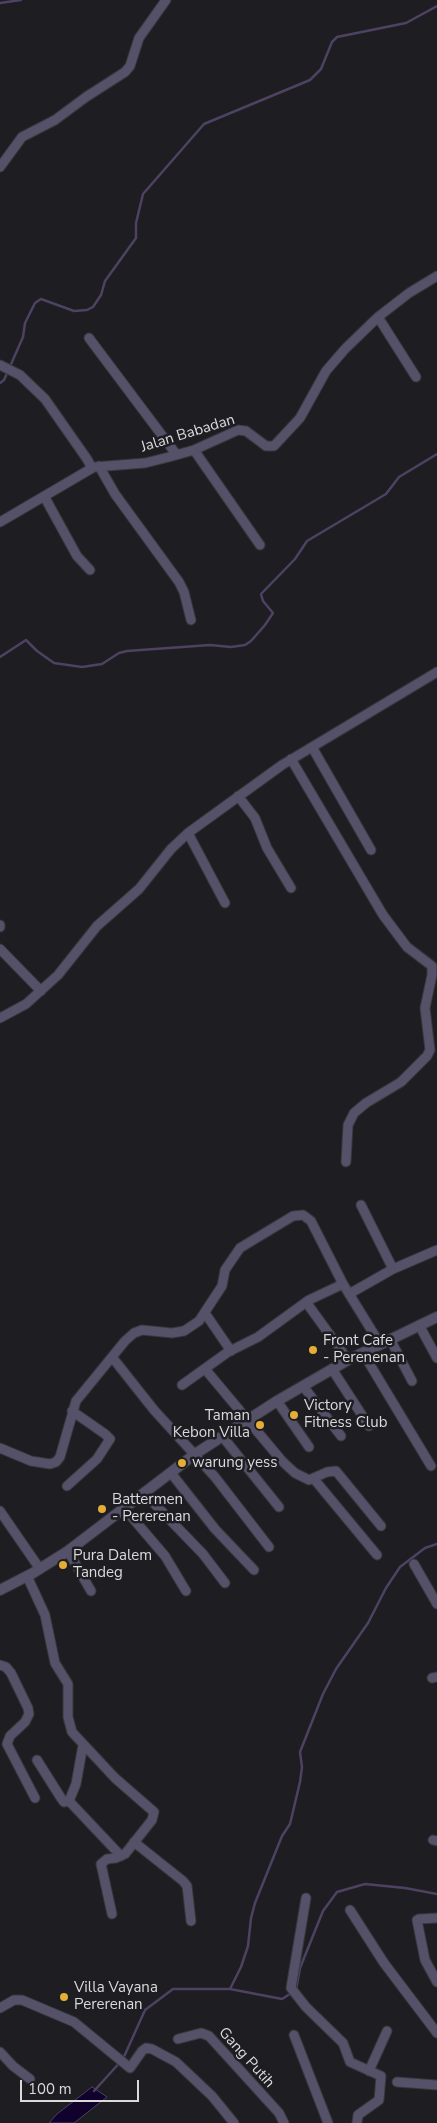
<!DOCTYPE html>
<style>
body{margin:0}
#map{position:relative;width:437px;height:2123px;overflow:hidden;background:#1e1d22;font-family:"Nunito Sans",sans-serif}
canvas{display:block}
.scale{position:absolute;left:20px;top:2080px;width:119px;height:22px;box-sizing:border-box;border:2px solid #dadadd;border-top:0;padding-left:6px;font-size:15px;line-height:18px;white-space:nowrap;color:#dadadd;-webkit-text-stroke:4px #1e1d22;paint-order:stroke}
</style>
<div id="map">
<canvas width="437" height="2123"></canvas>
<div class="scale">100 m</div>
</div>
<script>
const context = document.querySelector('canvas').getContext('2d');
context.lineJoin = 'round';
function fill(path, color) { context.fillStyle = color; context.fill(path, 'evenodd'); }
const shape = rows => new Path2D(rows.map(r => 'M' + r).join(''));
function strokePath(path, color, width, dash) { context.strokeStyle = color; context.lineWidth = width; context.lineCap = dash ? 'butt' : 'round'; context.setLineDash(dash || []); context.stroke(path); }
function label(font, color, halo, rows, align = 'center') {
  context.font = font + ' "Nunito Sans",sans-serif'; context.lineWidth = 5; context.setLineDash([]); context.textBaseline = 'middle'; context.strokeStyle = halo; context.fillStyle = color; for (const [text, x, y, turn = 0] of rows) {
    context.save(); context.translate(x, y); context.rotate((+turn || 0) * Math.PI / 180); context.textAlign = isNaN(turn) ? turn : align; if (halo) context.strokeText(text, 0, 0); context.fillText(text, 0, 0); context.restore();
  }
}
const water = shape([
 [92,2087,107,2097,74,2123,49,2123,57,2114,92,2087]
]);
fill(water, '#11012d');
strokePath(water, '#4d4262', 1);
strokePath(shape([
 [0,3,21,0],
 [0,383,4,380,23,337,25,323,35,303,41,299,74,311,87,310,93,307,101,295,105,281,136,238,136,223,143,194,204,124,310,80,321,69,332,42,337,37,406,23,437,6],
 [0,657,26,640,37,651,54,663,82,667,102,664,119,653,127,651,210,645,231,647,245,645,251,641,265,625,273,613,263,601,261,594,295,559,307,541,386,494,399,477,437,454],
 [230,1989,241,1967,248,1946,251,1918,255,1903,282,1836,290,1824,300,1782,302,1767,300,1752,323,1694,336,1669,368,1623,386,1588,400,1567,425,1548,437,1544],
 [94,2091,123,2059,145,2010,173,1989,230,1989,282,1999,296,1990,300,1968,323,1911,337,1892,365,1884,405,1888,437,1894]
]), '#4d4262', 2.5);
const minor = shape([
 [0,167,22,137,55,120,86,97,125,72,130,66,139,38,166,0],
 [378,317,416,377],
 [89,338,176,454],
 [0,365,20,375,45,399,87,459,92,468],
 [194,450,260,545],
 [99,466,115,494,179,582,184,592,191,620],
 [44,496,77,556,90,570],
 [0,522,94,467,145,463,169,457,194,450,238,430,246,431,266,446,274,446,300,418,326,371,345,349,378,317,409,293,437,276],
 [312,747,371,850],
 [291,759,383,915,407,947,432,966,432,975,425,1008,430,1050,427,1056,401,1082,366,1103,354,1113,348,1125,346,1162],
 [238,796,255,818,267,848,291,888],
 [188,833,225,903],
 [0,925,0,927],
 [0,949,41,991],
 [0,1018,26,1004,58,975,97,926,139,889,171,849,188,833,282,765,437,672],
 [361,1205,393,1269],
 [349,1294,393,1269,437,1250],
 [306,1302,348,1360],
 [205,1313,231,1351],
 [419,1325,437,1358],
 [390,1339,412,1381],
 [363,1353,431,1466],
 [112,1357,154,1410,215,1477,269,1547],
 [205,1369,282,1461,295,1473,309,1480,327,1472,336,1471,381,1526],
 [332,1369,369,1426],
 [182,1385,228,1352,258,1337,309,1300,343,1284],
 [303,1386,341,1436],
 [277,1401,309,1447],
 [222,1436,279,1507],
 [0,1448,31,1461,50,1464,56,1462,60,1457,76,1401,125,1341,134,1333,142,1330,172,1333,184,1331,199,1321,222,1286,225,1270,240,1248,293,1216,303,1215,311,1221,343,1284,380,1344],
 [171,1473,215,1529,254,1570],
 [314,1479,377,1555],
 [67,1486,97,1459,110,1439,105,1434,72,1411],
 [144,1493,203,1554,225,1583],
 [124,1508,165,1556,186,1591],
 [0,1511,40,1569],
 [68,1551,91,1591],
 [414,1564,437,1604],
 [27,1576,45,1615,55,1663,68,1684,68,1717,72,1732,115,1778,154,1812,152,1820,125,1854,116,1858,107,1859,101,1864,112,1914],
 [0,1665,6,1667,11,1673,28,1708,29,1714,25,1722,10,1736,7,1744,35,1798],
 [432,1678,437,1677],
 [37,1760,61,1798,64,1802,69,1801,121,1856],
 [69,1801,76,1784,83,1745],
 [433,1840,437,1841],
 [134,1842,183,1881,187,1886,191,1921],
 [306,1898,291,1988,306,2007,343,2043,350,2062,381,2076,379,2100,358,2115,357,2123],
 [350,1910,384,1963,437,2033],
 [437,1918,419,1919,417,1920,425,1960,437,1982],
 [0,2008,14,2000,22,2000,74,2022,130,2068,142,2051,146,2048,152,2049,176,2062,212,2096,234,2123],
 [294,2035,328,2123],
 [178,2039,201,2033,209,2036,279,2113,284,2123],
 [0,2052,13,2066,30,2079],
 [369,2071,387,2031],
 [397,2082,437,2085]
]);
const tertiary = shape([
 [0,1590,33,1573,68,1551,195,1454,277,1401,348,1360,437,1317]
]);
strokePath(minor, '#38373c', 11);
strokePath(tertiary, '#38373c', 12);
strokePath(minor, '#545168', 9);
strokePath(tertiary, '#545168', 10);
for (const [x, y, r, color] of [
 [313,1350,5,"#e5ad35"],
 [294,1415,5,"#e5ad35"],
 [260,1425,5,"#e5ad35"],
 [182,1463,5,"#e5ad35"],
 [102,1509,5,"#e5ad35"],
 [63,1565,5,"#e5ad35"],
 [64,1997,5,"#e5ad35"]
]) { const dot = new Path2D(); dot.arc(x, y, r, 0, 2 * Math.PI); context.fillStyle = color; context.fill(dot); strokePath(dot, '#1e1d22', 2); }
label('15px', '#dadadd', '#1e1d22', [
 ["Jalan Babadan",188,434,-17],
 ["Gang Putih",246,2058,48]
]);
label('15px', '#dadadd', '#1e1d22', [
 ["Front Cafe",323,1341],
 ["- Perenenan",323,1358],
 ["Victory",304,1406],
 ["Fitness Club",304,1423],
 ["Taman",250,1416,"right"],
 ["Kebon Villa",250,1433,"right"],
 ["warung yess",192,1463],
 ["Battermen",112,1500],
 ["- Pererenan",112,1517],
 ["Pura Dalem",73,1556],
 ["Tandeg",73,1573],
 ["Villa Vayana",74,1988],
 ["Pererenan",74,2005]
], 'left');
</script>
